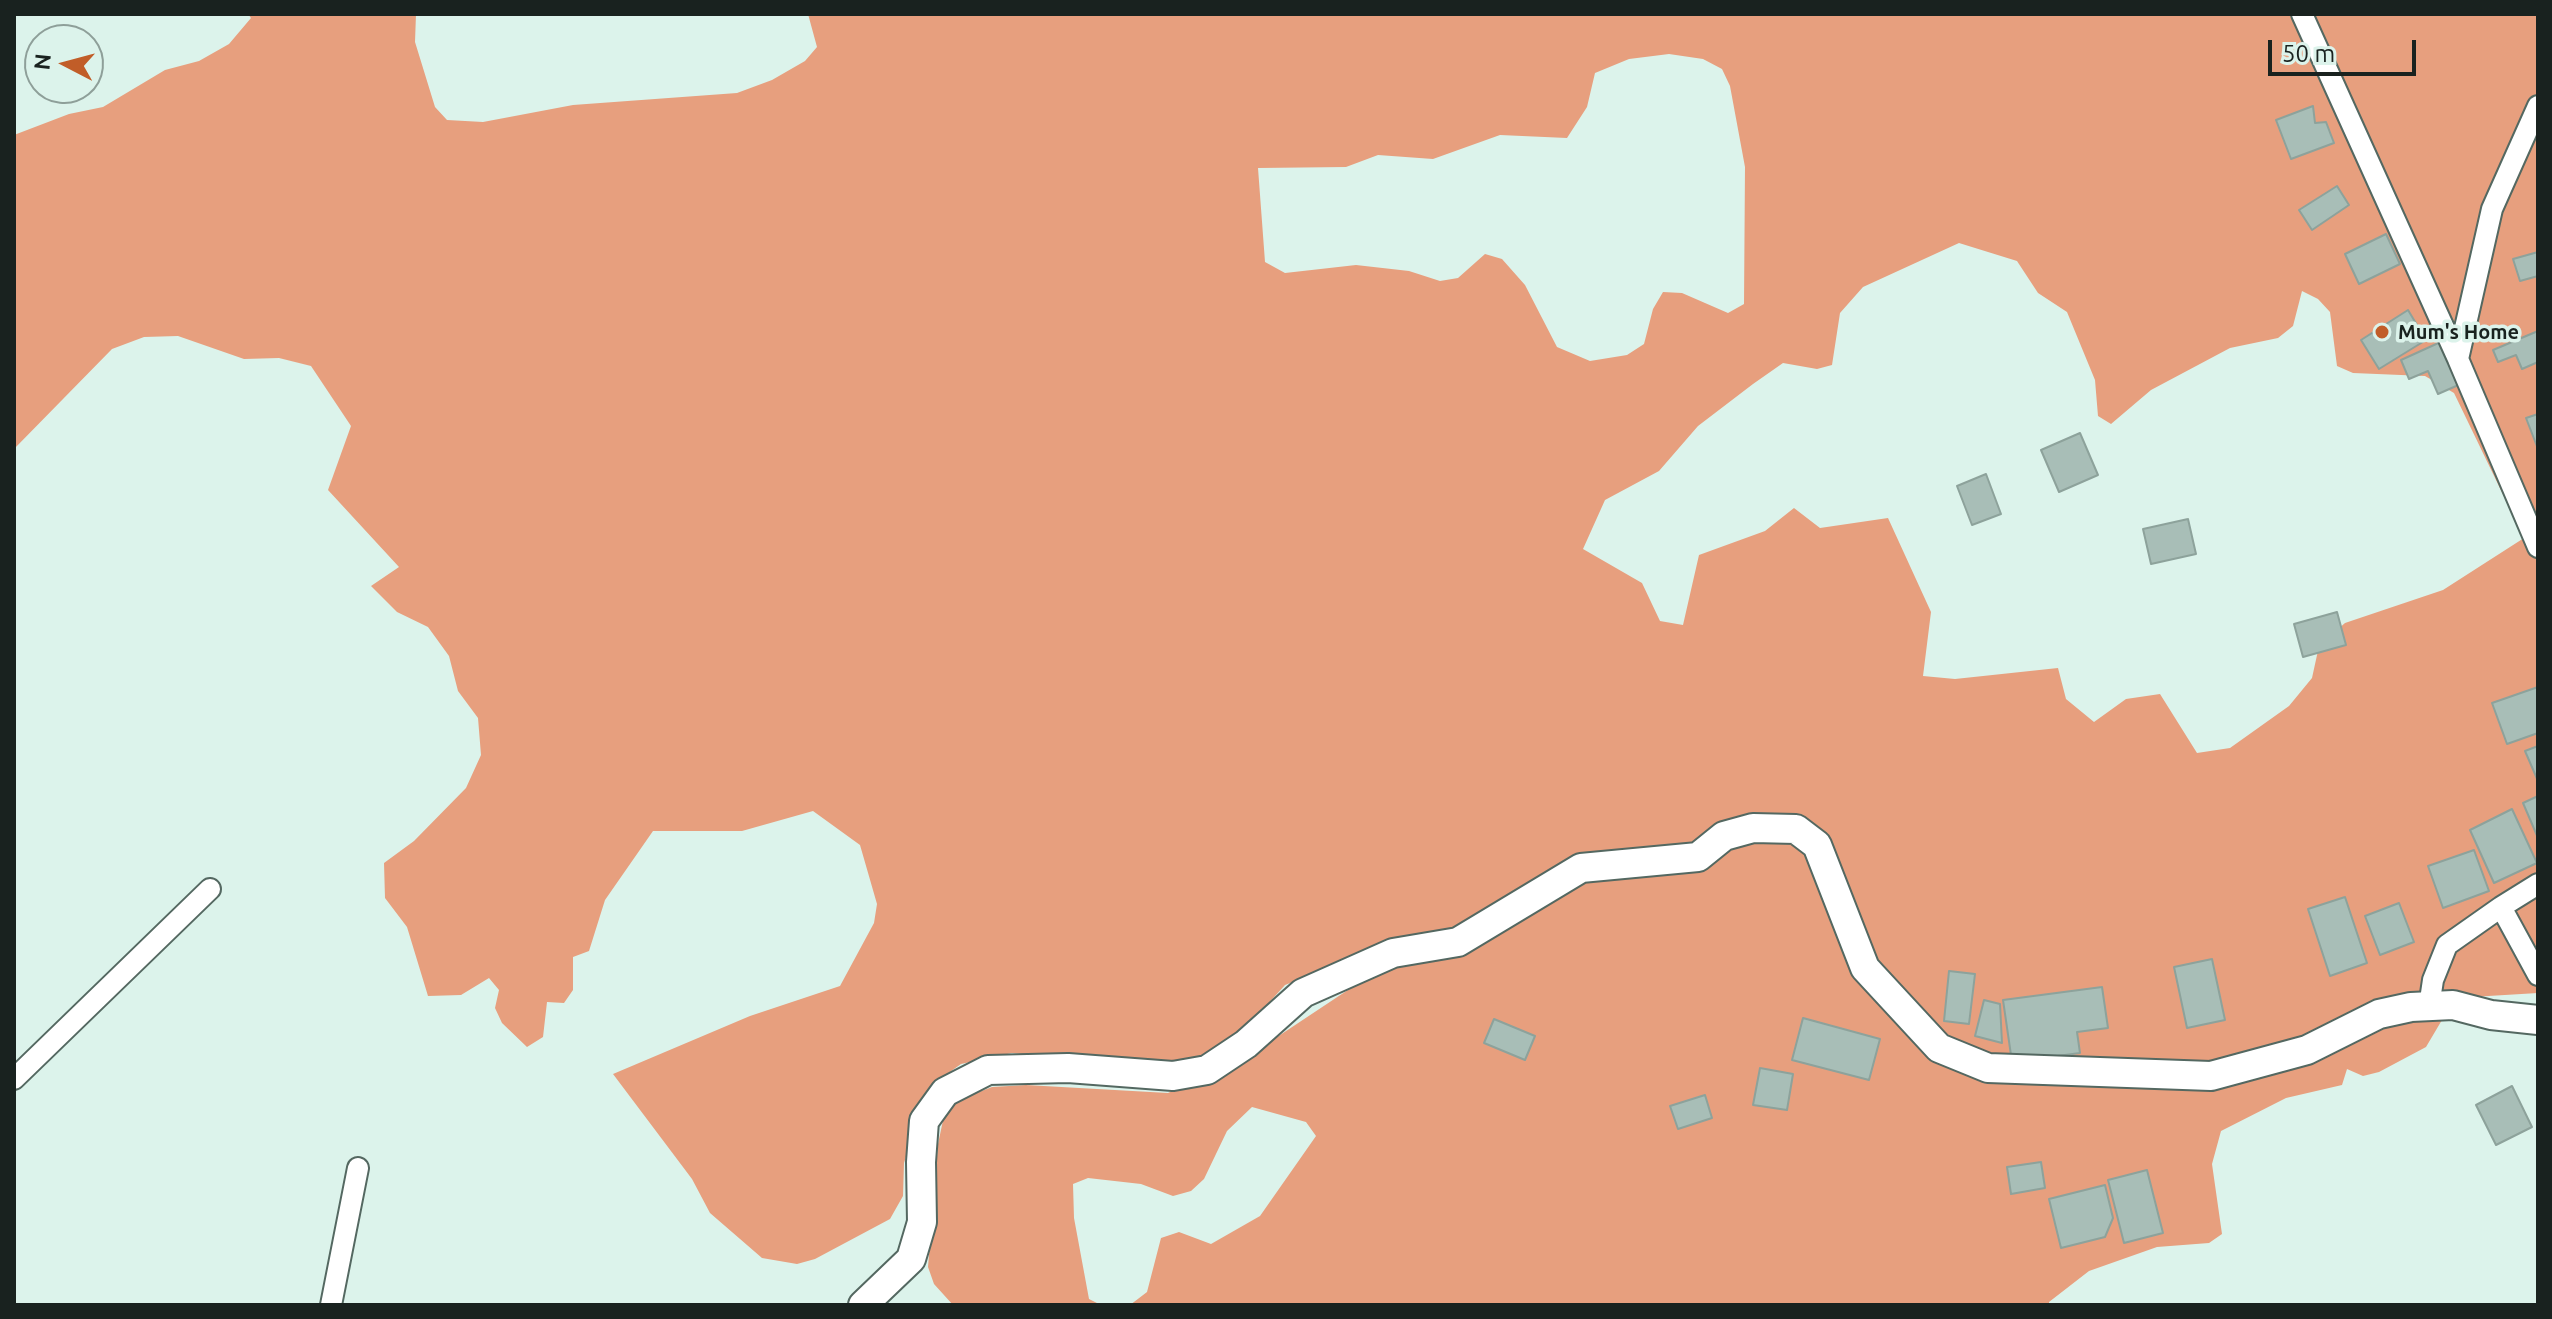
<!DOCTYPE html>
<style>
body{margin:0}
#map{position:relative;width:2552px;height:1319px;overflow:hidden;background:#dcf3eb;font-family:Ubuntu,sans-serif}
canvas{display:block}
.frame{position:absolute;inset:0;border:16px solid #19221f;pointer-events:none}
.north{position:absolute;left:24px;top:24px;width:80px;height:80px;box-sizing:border-box;background:#dcf3eb;border:2px solid #8e9f99;border-radius:50%;rotate:276deg;font-size:22px;font-weight:700;line-height:32px;text-align:center;color:#19221f}
.north::after{content:'';display:block;margin:auto;width:28px;height:36px;background:#c15d28;clip-path:polygon(50% 0,100% 100%,50% 72%,0 100%)}
.scale{position:absolute;left:2268px;top:40px;width:148px;height:36px;box-sizing:border-box;border:4px solid #19221f;border-top:0;padding-left:10px;font-size:24px;line-height:28px;white-space:nowrap;color:#19221f;-webkit-text-stroke:6px #dcf3eb;paint-order:stroke}
</style>
<div id="map">
<canvas width="2552" height="1319"></canvas>
<div class="frame"></div>
<div class="north">N</div>
<div class="scale">50 m</div>
</div>
<script>
const context = document.querySelector('canvas').getContext('2d');
context.lineJoin = 'round';
function fill(path, color) { context.fillStyle = color; context.fill(path, 'evenodd'); }
const shape = rows => new Path2D(rows.map(r => 'M' + r).join(''));
function strokePath(path, color, width, dash) { context.strokeStyle = color; context.lineWidth = width; context.lineCap = dash ? 'butt' : 'round'; context.setLineDash(dash || []); context.stroke(path); }
function label(font, color, halo, rows, align = 'center') {
  context.font = font + ' Ubuntu,sans-serif'; context.lineWidth = 7; context.setLineDash([]); context.textBaseline = 'middle'; context.strokeStyle = halo; context.fillStyle = color; for (const [text, x, y, turn = 0] of rows) {
    context.save(); context.translate(x, y); context.rotate((+turn || 0) * Math.PI / 180); context.textAlign = isNaN(turn) ? turn : align; if (halo) context.strokeText(text, 0, 0); context.fillText(text, 0, 0); context.restore();
  }
}
fill(shape([
 [248,14,416,14,415,42,435,107,447,120,483,122,573,105,737,93,772,80,805,61,817,47,808,14,2538,14,2538,993,2455,998,2426,1047,2379,1072,2363,1076,2347,1069,2342,1085,2286,1098,2221,1131,2212,1164,2222,1234,2209,1243,2157,1247,2089,1271,2049,1302,2049,1305,1130,1305,1147,1292,1161,1238,1179,1232,1211,1244,1260,1216,1316,1136,1306,1122,1252,1107,1227,1131,1204,1179,1191,1191,1173,1196,1141,1184,1088,1178,1073,1184,1074,1218,1089,1299,1101,1305,953,1305,934,1284,928,1267,938,1144,945,1111,958,1100,992,1087,1026,1085,1168,1093,1256,1051,1378,970,1383,946,1285,985,1228,1048,1197,1059,1131,1065,1012,1053,961,1064,933,1084,924,1099,904,1163,903,1196,890,1219,815,1259,797,1264,762,1258,710,1213,692,1179,613,1074,750,1016,840,986,874,923,877,904,860,845,813,811,742,831,653,831,605,900,589,951,573,957,573,990,564,1003,547,1002,543,1037,527,1047,502,1023,495,1008,499,990,489,978,461,995,428,996,407,927,385,898,384,863,414,841,466,788,481,755,478,718,458,691,449,656,428,627,397,612,371,586,399,567,328,490,351,426,311,366,279,358,244,359,178,336,144,337,112,349,14,449,14,135,69,114,103,107,165,70,199,61,229,44,251,18],
 [1669,54,1703,59,1722,69,1730,86,1745,167,1744,304,1728,313,1682,293,1663,292,1653,309,1644,344,1627,355,1590,361,1557,347,1525,285,1502,259,1485,254,1458,278,1440,281,1409,271,1356,265,1285,273,1265,262,1258,168,1346,167,1378,155,1433,159,1500,135,1567,138,1587,107,1595,73,1629,59],
 [1959,243,2017,261,2038,293,2067,312,2095,380,2098,416,2111,424,2151,390,2230,348,2278,338,2293,326,2302,291,2318,299,2330,312,2337,366,2353,373,2425,376,2454,393,2524,538,2443,590,2345,623,2319,646,2312,678,2289,706,2230,748,2197,753,2160,694,2126,699,2094,722,2066,699,2058,668,1955,679,1923,676,1931,612,1888,518,1820,528,1794,508,1765,531,1699,555,1683,625,1660,621,1642,583,1583,549,1605,500,1659,471,1698,426,1753,384,1783,363,1817,369,1832,365,1840,313,1863,287]
]), '#e79f7e');
const building = shape([
 [2313,106,2315,123,2326,122,2334,143,2291,159,2276,120,2313,106],
 [2337,186,2349,205,2312,230,2299,210,2337,186],
 [2386,234,2400,264,2359,284,2345,254,2386,234],
 [2538,252,2538,276,2520,281,2513,259,2538,252],
 [2408,310,2426,340,2379,369,2361,340,2408,310],
 [2538,331,2538,362,2522,369,2516,355,2498,362,2493,350,2538,331],
 [2445,340,2463,383,2438,394,2428,371,2409,379,2401,360,2445,340],
 [2538,414,2538,449,2526,418,2538,414],
 [2080,433,2098,475,2059,492,2041,450,2080,433],
 [1986,474,2001,514,1972,525,1957,486,1986,474],
 [2188,519,2196,554,2151,564,2143,529,2188,519],
 [2337,612,2346,645,2303,657,2294,624,2337,612],
 [2538,687,2538,733,2507,744,2492,703,2538,687],
 [2538,746,2538,781,2525,751,2538,746],
 [2538,796,2538,838,2523,803,2538,796],
 [2512,809,2537,863,2494,883,2470,830,2512,809],
 [2474,850,2489,891,2443,908,2428,866,2474,850],
 [2345,897,2367,963,2330,976,2308,909,2345,897],
 [2399,903,2414,942,2380,955,2365,916,2399,903],
 [2212,959,2225,1020,2187,1028,2174,967,2212,959],
 [1949,971,1975,974,1969,1024,1944,1021,1949,971],
 [2102,987,2108,1028,2077,1032,2080,1053,2012,1062,2003,1000,2102,987],
 [1984,1000,2000,1004,2002,1043,1975,1036,1984,1000],
 [1803,1018,1880,1039,1869,1080,1792,1060,1803,1018],
 [1494,1019,1535,1036,1525,1060,1484,1043,1494,1019],
 [1760,1068,1793,1074,1787,1110,1753,1105,1760,1068],
 [2512,1086,2532,1127,2496,1145,2476,1105,2512,1086],
 [1705,1095,1712,1118,1678,1129,1670,1106,1705,1095],
 [2041,1162,2045,1188,2011,1194,2007,1167,2041,1162],
 [2147,1170,2163,1233,2124,1243,2108,1180,2147,1170],
 [2105,1185,2113,1218,2105,1237,2061,1248,2049,1199,2105,1185]
]);
fill(building, '#a8beb7');
strokePath(building, '#8da29b', 2);
const street = shape([
 [2302,14,2458,359,2538,547],
 [2458,359,2492,209,2538,106],
 [2538,884,2501,907,2538,975],
 [2429,1007,2433,980,2447,945,2501,907],
 [14,1079,210,889],
 [331,1305,358,1168]
]);
const secondary = shape([
 [863,1305,911,1259,922,1222,921,1162,924,1121,945,1092,988,1070,1068,1068,1173,1076,1207,1070,1246,1044,1303,993,1393,953,1458,942,1581,868,1698,857,1724,836,1753,828,1796,829,1817,845,1865,968,1939,1048,1988,1068,2211,1076,2307,1050,2379,1014,2411,1007,2453,1005,2491,1015,2538,1020]
]);
strokePath(street, '#546861', 24);
strokePath(secondary, '#546861', 32);
strokePath(street, '#fff', 20);
strokePath(secondary, '#fff', 28);
for (const [x, y, r, color] of [
 [2382,332,8,"#c15d28"]
]) { const dot = new Path2D(); dot.arc(x, y, r, 0, 2 * Math.PI); context.fillStyle = color; context.fill(dot); strokePath(dot, '#dcf3eb', 3); }
label('bold 20px', '#19221f', '#dcf3eb', [
 ["Mum's Home",2398,332]
], 'left');
</script>
